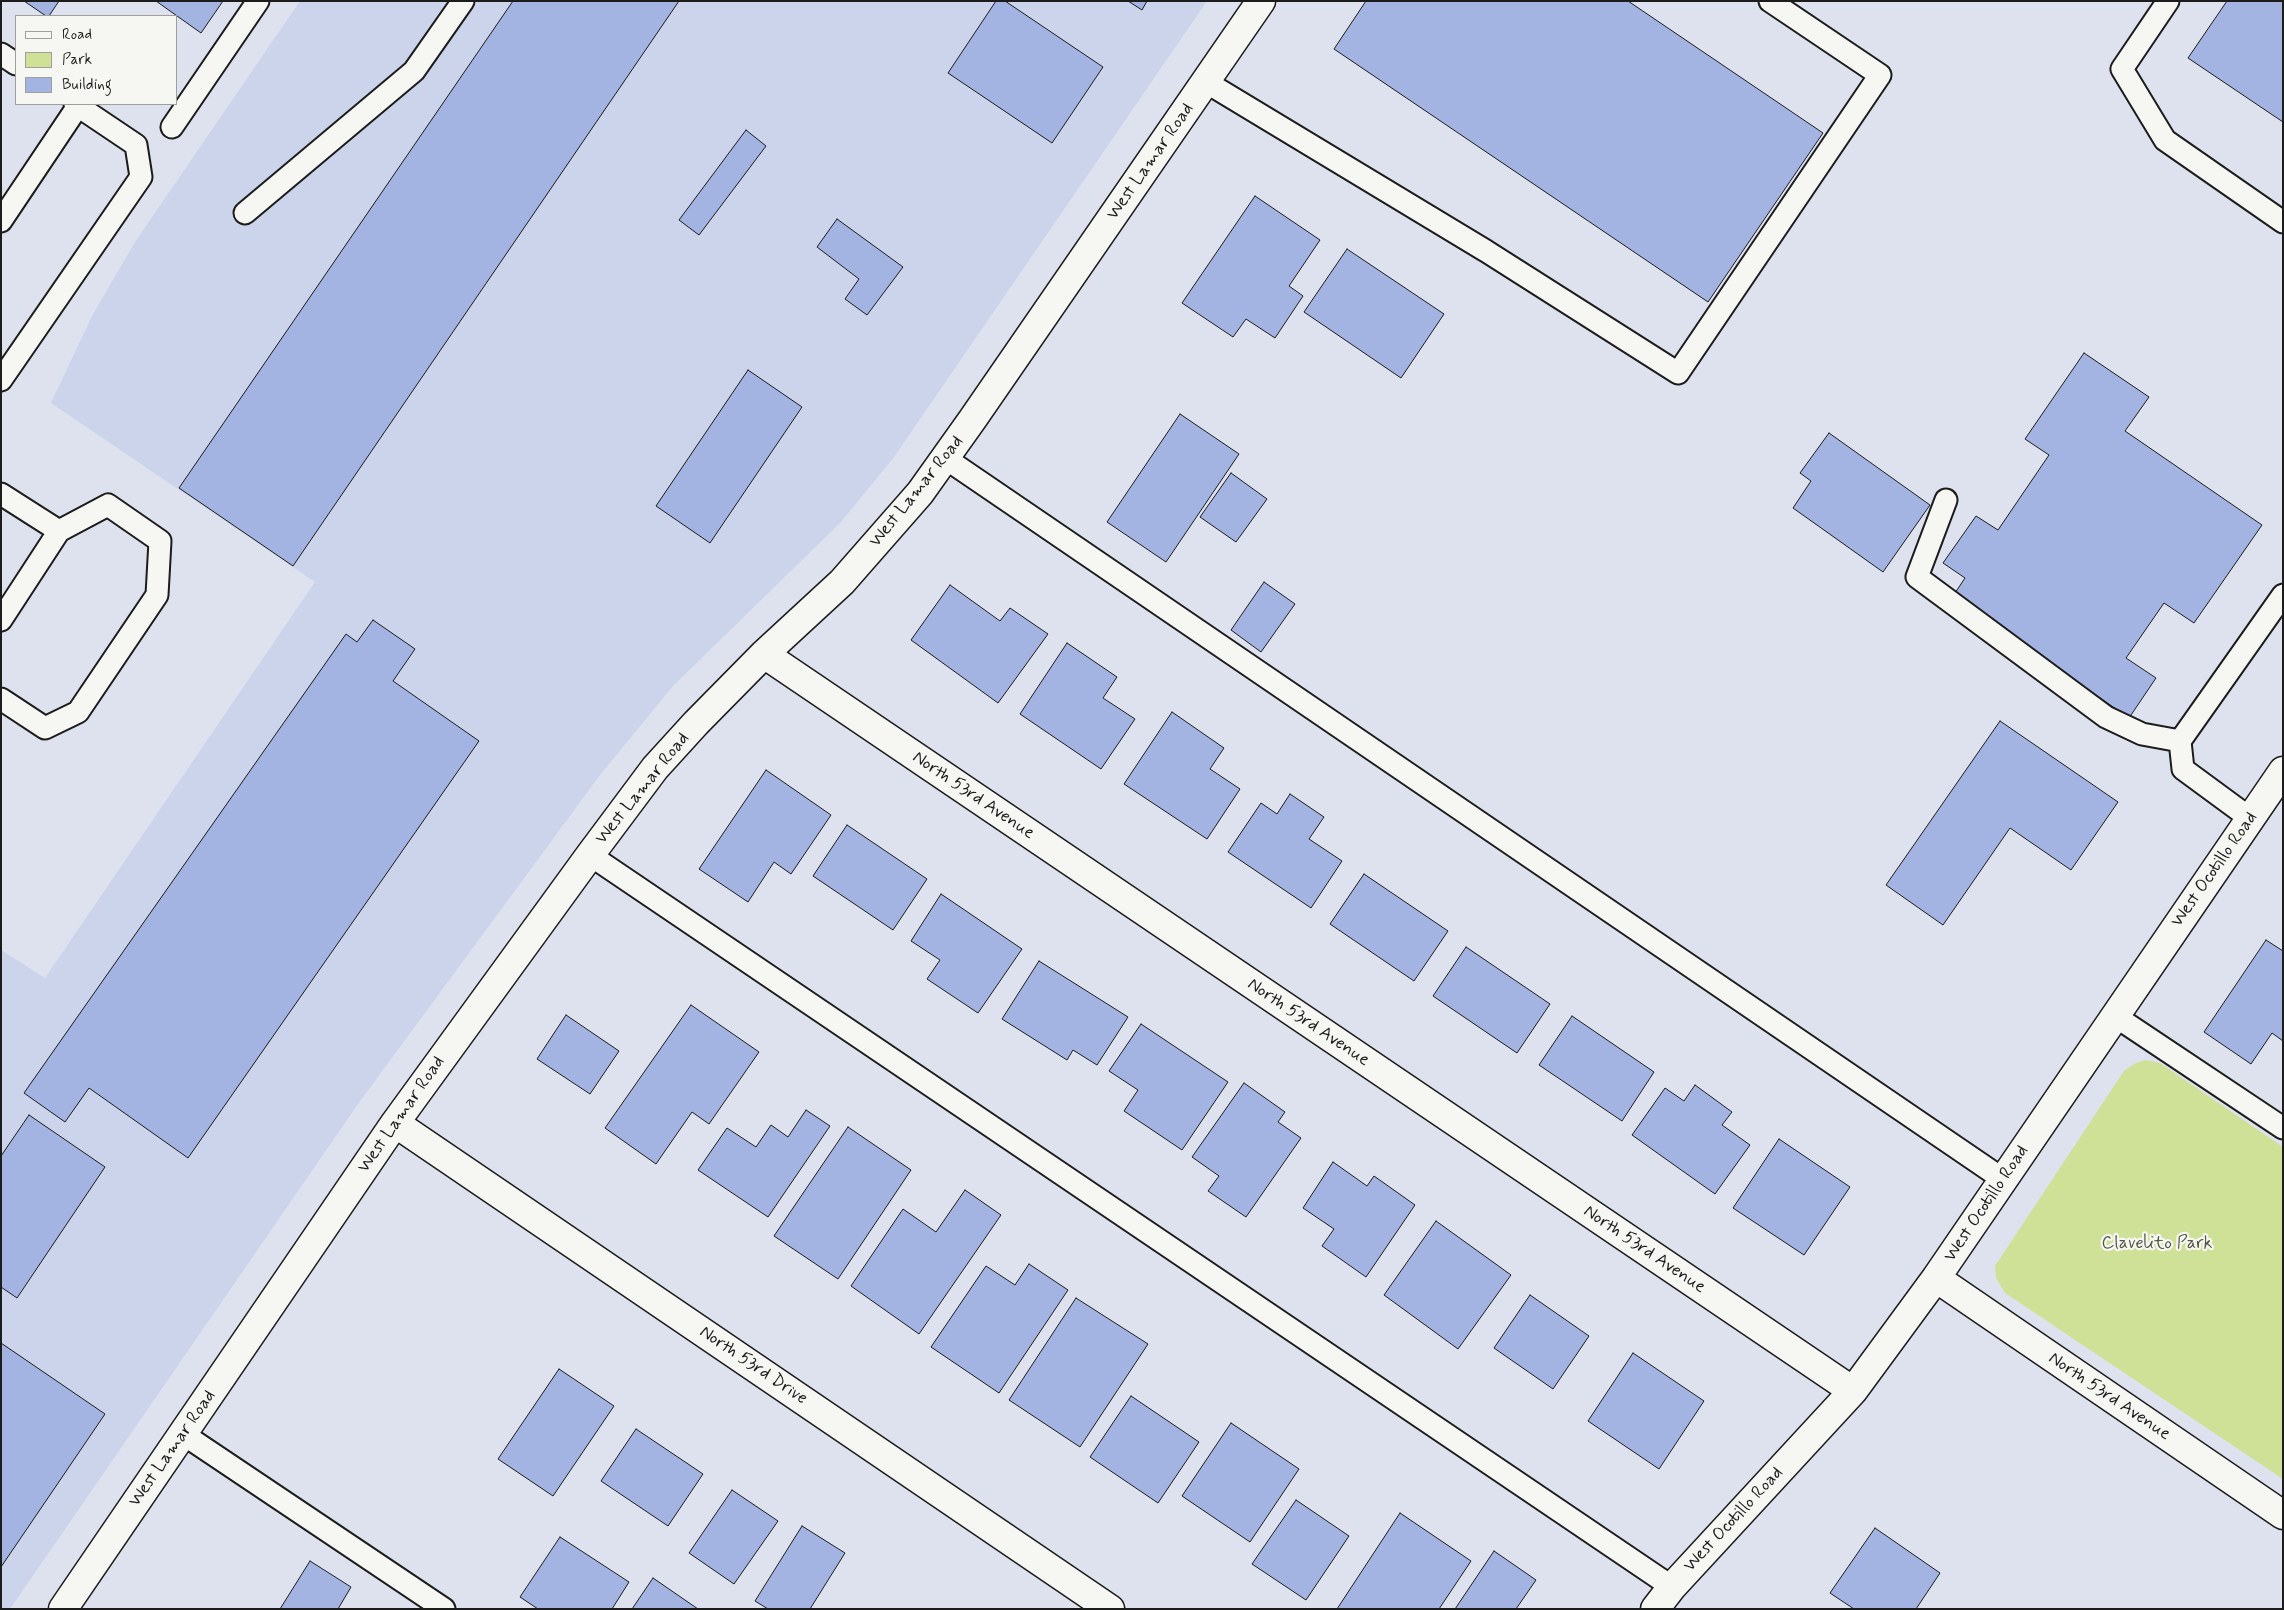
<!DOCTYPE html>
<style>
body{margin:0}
#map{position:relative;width:2284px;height:1610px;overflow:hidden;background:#dde2ee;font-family:Mynerve,sans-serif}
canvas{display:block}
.frame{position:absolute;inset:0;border:2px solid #1c1c1c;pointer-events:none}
.legend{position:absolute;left:15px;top:15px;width:162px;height:90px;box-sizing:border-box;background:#f6f6f2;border:1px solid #9f9f9c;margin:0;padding:6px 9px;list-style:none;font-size:15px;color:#1c1c1c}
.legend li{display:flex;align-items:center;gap:10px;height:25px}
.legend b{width:25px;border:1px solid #9f9f9c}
</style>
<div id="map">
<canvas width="2284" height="1610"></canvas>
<div class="frame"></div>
<ul class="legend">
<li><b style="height:6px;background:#f6f6f2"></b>Road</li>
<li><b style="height:14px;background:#cfe196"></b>Park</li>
<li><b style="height:14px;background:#a3b4e3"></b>Building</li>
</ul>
</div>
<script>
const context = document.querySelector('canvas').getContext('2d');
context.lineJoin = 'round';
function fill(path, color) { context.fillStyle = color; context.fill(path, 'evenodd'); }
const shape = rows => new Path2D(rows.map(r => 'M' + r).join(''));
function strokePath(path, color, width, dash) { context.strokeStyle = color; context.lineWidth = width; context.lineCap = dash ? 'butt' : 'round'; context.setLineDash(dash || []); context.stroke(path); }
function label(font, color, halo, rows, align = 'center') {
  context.font = font + ' Mynerve,sans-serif'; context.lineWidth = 4.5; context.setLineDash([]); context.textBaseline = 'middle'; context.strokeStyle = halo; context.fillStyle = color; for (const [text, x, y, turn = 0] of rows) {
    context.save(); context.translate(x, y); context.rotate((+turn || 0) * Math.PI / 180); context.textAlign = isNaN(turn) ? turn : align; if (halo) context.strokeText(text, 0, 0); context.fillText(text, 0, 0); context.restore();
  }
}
fill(shape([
 [300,1,1207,1,894,457,840,523,673,686,600,775,358,1104,10,1609,1,1609,1,950,45,978,315,582,51,403,92,316,135,242]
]), '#ccd4eb');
fill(shape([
 [2145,1060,2160,1063,2283,1147,2283,1479,2005,1293,1996,1278,1995,1266,2124,1071,2134,1064]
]), '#cfe196');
const building = shape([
 [24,1,59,1,49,16,46,16,24,1],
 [156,1,223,1,201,33,156,1],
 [513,1,679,1,293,566,179,488,513,1],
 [996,1,1005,1,1103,67,1052,143,948,73,996,1],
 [1128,1,1147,1,1142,10,1128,1],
 [1366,1,1628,1,1823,133,1708,302,1334,49,1366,1],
 [2227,1,2283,1,2283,122,2188,58,2227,1],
 [746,130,766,146,699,235,679,220,746,130],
 [1255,196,1320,240,1289,286,1303,296,1275,338,1246,319,1233,337,1182,303,1255,196],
 [837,219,903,267,867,315,845,299,859,279,817,247,837,219],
 [1347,249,1444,314,1401,378,1304,312,1347,249],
 [2084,353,2149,397,2125,431,2262,525,2194,623,2164,603,2126,658,2156,678,2129,718,1953,596,1965,578,1943,563,1976,516,1998,530,2049,455,2025,439,2084,353],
 [748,370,802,407,710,543,656,506,748,370],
 [1180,414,1239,454,1166,562,1107,522,1180,414],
 [1829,433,1930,505,1883,572,1793,508,1811,481,1800,473,1829,433],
 [1231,473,1267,499,1236,542,1200,517,1231,473],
 [1264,582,1295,604,1261,652,1231,630,1264,582],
 [950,585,1000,621,1010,608,1048,634,998,703,911,640,950,585],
 [373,620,415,649,393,681,479,741,188,1158,89,1088,65,1122,24,1093,346,634,357,642,373,620],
 [1067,643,1117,677,1103,698,1135,719,1101,769,1020,714,1067,643],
 [1172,712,1224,748,1210,769,1240,789,1207,839,1124,784,1172,712],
 [2000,721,2118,802,2071,870,2010,828,1943,925,1886,885,2000,721],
 [766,770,831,815,791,874,774,862,748,902,699,869,766,770],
 [1290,794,1324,817,1309,839,1342,861,1311,908,1228,852,1261,803,1277,814,1290,794],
 [847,825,927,879,893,930,813,876,847,825],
 [1364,874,1448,931,1414,981,1330,924,1364,874],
 [941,894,1022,949,978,1013,927,979,940,960,911,941,941,894],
 [2266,940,2283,951,2283,1041,2272,1033,2251,1064,2204,1032,2266,940],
 [1466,947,1550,1004,1517,1053,1433,996,1466,947],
 [1039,961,1128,1017,1097,1065,1073,1050,1067,1060,1002,1019,1039,961],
 [691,1005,759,1052,709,1124,692,1112,656,1164,605,1128,691,1005],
 [566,1015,619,1051,590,1094,537,1059,566,1015],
 [1572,1016,1654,1072,1622,1121,1539,1065,1572,1016],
 [1141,1024,1228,1082,1182,1150,1124,1111,1138,1090,1109,1071,1141,1024],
 [1244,1083,1285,1112,1278,1122,1301,1138,1246,1217,1208,1191,1219,1176,1192,1157,1244,1083],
 [1695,1085,1732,1112,1722,1125,1750,1145,1715,1194,1632,1135,1665,1088,1684,1101,1695,1085],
 [806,1110,830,1126,768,1217,698,1170,727,1128,756,1147,771,1125,788,1137,806,1110],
 [29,1115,105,1167,17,1298,1,1287,1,1156,29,1115],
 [848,1127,911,1170,838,1279,774,1236,848,1127],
 [1779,1139,1850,1187,1804,1255,1733,1208,1779,1139],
 [1333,1162,1367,1186,1374,1176,1415,1205,1366,1277,1322,1246,1334,1229,1303,1208,1333,1162],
 [965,1190,1001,1215,919,1334,851,1286,903,1209,936,1232,965,1190],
 [1436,1221,1511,1275,1458,1349,1384,1295,1436,1221],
 [1029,1264,1068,1290,999,1393,931,1347,986,1266,1015,1285,1029,1264],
 [1530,1295,1589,1336,1553,1389,1494,1348,1530,1295],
 [1076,1298,1148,1344,1080,1447,1009,1400,1076,1298],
 [1,1343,105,1414,1,1567,1,1343],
 [1633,1353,1704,1401,1659,1469,1588,1421,1633,1353],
 [559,1369,614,1406,553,1496,498,1459,559,1369],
 [1131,1396,1199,1442,1158,1503,1090,1457,1131,1396],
 [1231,1423,1299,1469,1250,1542,1182,1496,1231,1423],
 [636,1429,703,1474,668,1526,601,1481,636,1429],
 [732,1490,778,1521,734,1584,689,1553,732,1490],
 [1296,1500,1349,1536,1306,1600,1252,1564,1296,1500],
 [1400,1513,1471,1561,1439,1609,1337,1609,1400,1513],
 [802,1526,845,1553,810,1609,768,1609,755,1601,802,1526],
 [1875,1528,1940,1573,1916,1609,1854,1609,1830,1593,1875,1528],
 [560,1537,629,1582,612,1609,538,1609,520,1597,560,1537],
 [1494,1551,1536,1580,1516,1609,1455,1609,1494,1551],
 [310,1561,351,1587,338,1609,280,1609,310,1561],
 [653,1578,698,1609,632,1609,653,1578]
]);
fill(building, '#a3b4e3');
strokePath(building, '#1c1c1c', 1);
const service = shape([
 [2168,1,2122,69,2165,140,2283,222],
 [1,54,16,64],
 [1206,82,1486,251,1678,373,1880,75,1770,1],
 [172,127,258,1],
 [245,213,414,71,463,1],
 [1,221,78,106],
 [1,380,141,177,136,145,75,104],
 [945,458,2004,1180],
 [1,494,59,531],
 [1946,500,1917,577,2106,717,2142,734,2180,741],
 [1,620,59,531,108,505,160,541,157,595,78,712,45,728,1,699],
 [2251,819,2183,769,2180,741,2283,595],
 [590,855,1672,1587],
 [2115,1016,2283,1128],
 [183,1434,444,1609]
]);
const minor = shape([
 [764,654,1853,1391],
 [395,1123,1110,1609],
 [1936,1278,2283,1515],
 [63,1609,395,1123,590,855,655,768,696,723,764,654,842,582,920,493,972,420,1261,1],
 [1655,1609,1672,1587,1853,1391,1936,1278,2283,771]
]);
strokePath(service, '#1c1c1c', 25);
strokePath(minor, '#1c1c1c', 31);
strokePath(service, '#f6f6f2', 21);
strokePath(minor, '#f6f6f2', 28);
label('18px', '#1c1c1c', '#f6f6f2', [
 ["West Lamar Road",1151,162,-55],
 ["West Lamar Road",917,492,-51],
 ["West Lamar Road",643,789,-51],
 ["North 53rd Avenue",973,796,34],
 ["West Ocotillo Road",2215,870,-55],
 ["North 53rd Avenue",1308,1023,34],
 ["West Lamar Road",402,1115,-55],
 ["West Ocotillo Road",1987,1204,-56],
 ["North 53rd Avenue",1644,1250,34],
 ["North 53rd Drive",753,1366,34],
 ["North 53rd Avenue",2109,1397,34],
 ["West Lamar Road",173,1449,-55],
 ["West Ocotillo Road",1734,1520,-47]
]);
label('18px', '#525741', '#f6f6f2', [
 ["Clavelito Park",2157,1244]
]);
</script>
